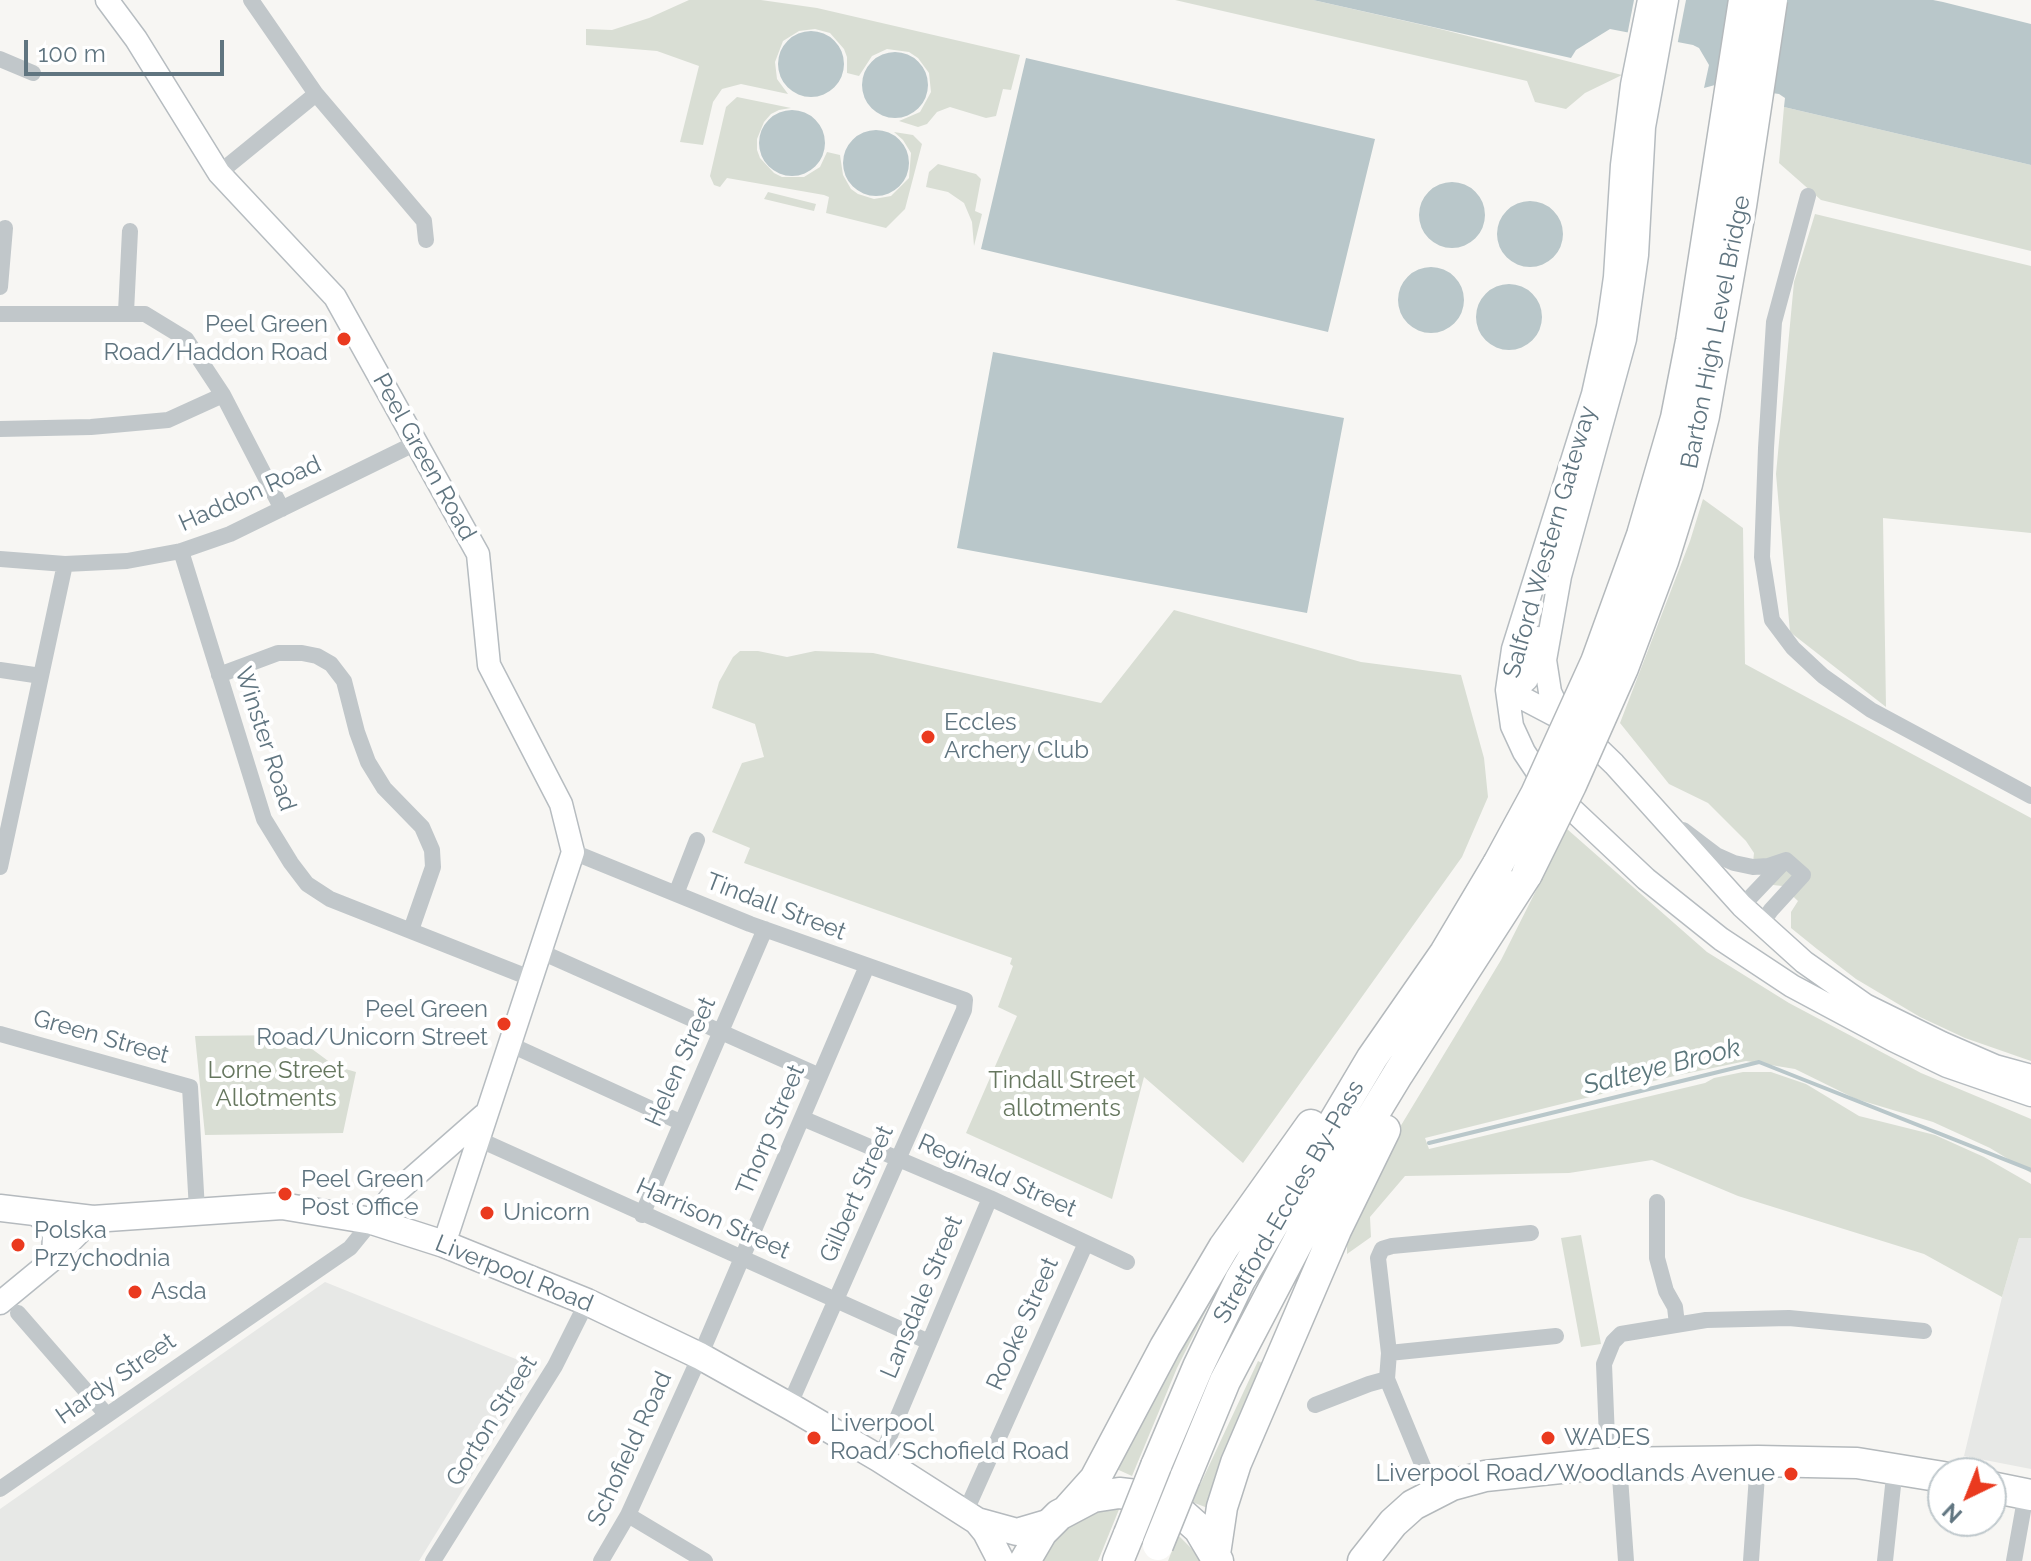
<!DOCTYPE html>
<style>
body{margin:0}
#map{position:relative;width:2031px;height:1561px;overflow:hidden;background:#f7f6f3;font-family:Raleway,sans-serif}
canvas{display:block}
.north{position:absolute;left:1927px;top:1457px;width:80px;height:80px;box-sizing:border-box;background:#fff;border:2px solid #bfc8cc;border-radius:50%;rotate:223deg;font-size:22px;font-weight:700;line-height:32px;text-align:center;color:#607580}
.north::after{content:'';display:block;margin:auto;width:28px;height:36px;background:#ea3a1f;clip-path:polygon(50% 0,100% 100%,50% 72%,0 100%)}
.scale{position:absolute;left:24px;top:40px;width:200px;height:36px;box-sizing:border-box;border:4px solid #607580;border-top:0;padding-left:10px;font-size:24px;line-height:28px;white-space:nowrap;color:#607580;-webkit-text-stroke:6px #fff;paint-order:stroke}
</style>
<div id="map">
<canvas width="2031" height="1561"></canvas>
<div class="north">N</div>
<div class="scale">100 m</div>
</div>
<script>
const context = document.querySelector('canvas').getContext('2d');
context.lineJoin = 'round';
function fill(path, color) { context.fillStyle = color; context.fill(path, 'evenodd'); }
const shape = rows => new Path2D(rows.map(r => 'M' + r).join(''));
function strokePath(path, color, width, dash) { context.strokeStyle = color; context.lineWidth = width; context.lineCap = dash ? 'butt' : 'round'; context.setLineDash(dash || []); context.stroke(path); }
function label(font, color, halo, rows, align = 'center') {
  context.font = font + ' Raleway,sans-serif'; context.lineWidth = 8; context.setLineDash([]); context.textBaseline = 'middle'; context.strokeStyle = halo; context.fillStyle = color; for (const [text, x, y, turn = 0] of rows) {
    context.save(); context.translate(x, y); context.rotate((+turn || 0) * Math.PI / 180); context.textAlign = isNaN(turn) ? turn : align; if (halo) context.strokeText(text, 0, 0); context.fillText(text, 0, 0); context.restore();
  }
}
fill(shape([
 [2019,1238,2031,1238,2031,1469,1964,1456,2002,1297],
 [325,1282,538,1368,419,1561,0,1561,0,1509]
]), '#e7e8e6');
fill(shape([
 [689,0,761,0,817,8,1020,55,1011,90,1003,89,996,116,986,118,950,107,937,112,927,124,918,127,899,121,920,112,931,92,929,73,918,58,909,52,887,49,872,56,859,76,847,73,847,57,844,49,830,33,815,29,799,31,783,41,775,62,777,79,788,94,741,84,722,89,713,102,703,145,680,142,699,66,657,51,586,45,586,29,612,30,649,18],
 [1175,0,1313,0,1436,28,1622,75,1585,93,1566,109,1535,102,1527,81],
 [737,97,791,108,779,110,771,114,764,122,757,139,757,150,760,158,774,173,782,177,804,177,820,167,827,152,840,155,843,175,851,189,858,194,874,199,891,196,909,178,911,153,903,140,894,132,913,135,922,144,905,209,886,228,826,213,829,197,824,195,727,178,720,187,714,185,710,176,726,107],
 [1784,107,2031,165,2031,251,1821,200,1779,163],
 [938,164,976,174,981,179,975,211,982,214,974,246,972,222,964,203,948,192,926,187,929,172],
 [768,192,816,204,814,211,764,199],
 [1815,214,2031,266,2031,533,1883,518,1886,707,1790,632,1776,474,1794,282],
 [1703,499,1743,528,1745,664,2031,818,2031,1061,1965,1038,1920,1017,1856,979,1817,949,1791,928,1791,912,1798,901,1782,886,1773,885,1760,873,1752,872,1754,853,1746,841,1708,803,1669,784,1620,723,1690,541],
 [1174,610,1361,662,1461,675,1484,758,1488,797,1462,857,1243,1163,1144,1077,1112,1199,966,1133,1017,1016,998,1007,1013,966,1010,964,1012,958,744,863,750,848,712,832,742,763,764,757,755,724,712,708,719,682,733,657,740,651,758,651,787,657,815,651,873,653,1101,703],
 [1567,829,1707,952,1789,1003,1921,1073,2031,1119,2031,1173,1990,1148,1933,1122,1856,1099,1795,1069,1746,1061,1670,1077,1425,1138,1429,1149,1705,1083,1714,1078,1743,1072,1771,1072,1806,1084,1859,1116,1935,1135,1984,1157,2031,1184,2031,1238,2019,1238,2002,1297,1924,1254,1738,1196,1652,1160,1569,1173,1405,1176,1370,1217,1371,1237,1347,1254,1347,1230,1397,1132,1501,960],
 [293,1035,335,1066,356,1072,343,1133,205,1135,195,1036],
 [1581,1235,1601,1344,1581,1347,1561,1238],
 [1218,1287,1177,1368,1132,1476,1110,1466],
 [1258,1361,1268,1366,1213,1510,1192,1502],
 [1120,1507,1098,1561,1028,1561,1073,1516],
 [1178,1535,1192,1549,1201,1561,1168,1561]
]), '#d9ded4');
fill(shape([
 [1313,0,1933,0,1943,2,2031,24,2031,165,1784,107,1785,98,1779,94,1715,85,1704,88,1709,65,1699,48,1693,45,1610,29,1576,50,1571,58],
 '778 64a33 33 0 1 1 66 0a33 33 0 1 1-66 0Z',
 '862 85a33 33 0 1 1 66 0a33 33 0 1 1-66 0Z',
 [1026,58,1375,139,1328,332,981,249],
 '759 143a33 33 0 1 1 66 0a33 33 0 1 1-66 0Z',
 '843 163a33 33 0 1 1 66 0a33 33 0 1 1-66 0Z',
 '1419 215a33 33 0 1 1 66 0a33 33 0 1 1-66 0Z',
 '1497 234a33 33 0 1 1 66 0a33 33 0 1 1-66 0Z',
 '1398 300a33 33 0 1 1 66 0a33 33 0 1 1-66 0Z',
 '1476 317a33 33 0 1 1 66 0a33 33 0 1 1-66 0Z',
 [993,352,1344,418,1307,613,957,548]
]), '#b9c7ca');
fill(shape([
 [1634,0,1686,0,1677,46,1627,36]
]), '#f7f6f3');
strokePath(shape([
 [1429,1143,1759,1062,2031,1170]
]), '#b9c7ca', 4);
const secondary = shape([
 [107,0,136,39,219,173,335,297,478,554,489,665,561,804,573,852,444,1244],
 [1649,0,1632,85,1622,165,1615,277,1608,326,1593,394,1513,649,1507,690,1512,726,1524,752,1546,785,1646,879,1721,939,1792,986,1893,1040,1947,1066,2031,1095],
 [1667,0,1644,127,1637,255,1625,339,1560,576,1545,660,1550,692,1559,711,1614,764,1742,906,1804,962,1865,1005,1942,1043,1995,1066,2031,1076],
 [1507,690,1516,689,1527,679,1537,638],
 [1507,690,1566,721],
 [35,1213,50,1227,54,1235,53,1259],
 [372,1221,393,1195,484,1115],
 [0,1303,51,1261,93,1219]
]);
const primary = shape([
 [0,1208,93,1219,282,1206,372,1221,444,1244,587,1302,700,1356,793,1408,880,1459,977,1521,986,1532,1001,1561],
 [977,1521,1017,1532,1051,1522]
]);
const highway = shape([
 [1156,1466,1198,1367,1240,1280,1372,1058,1445,953,1498,864],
 [1185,1478,1225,1381,1310,1219,1398,1074,1527,874],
 [1991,1487,2031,1495],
 [1069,1508,1095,1479,1165,1347,1224,1247,1311,1125],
 [1215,1554,1222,1507,1236,1463,1336,1230,1385,1130],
 [1025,1561,1042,1532,1059,1515,1093,1497,1119,1493,1145,1496,1180,1512,1199,1529,1218,1561],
 [1118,1561,1129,1534],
 [1363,1561,1393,1523,1413,1505,1452,1485,1485,1476,1608,1463,1758,1461,1857,1463,1943,1477]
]);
strokePath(secondary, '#b6bcc0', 25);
strokePath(primary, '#b5babe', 29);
strokePath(highway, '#b4b9bc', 33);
strokePath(shape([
 [251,0,316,94,424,221,426,240],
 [0,59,33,73],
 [219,173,316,94],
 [1808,196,1774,322,1766,448,1762,557,1772,620,1793,648,1823,676,1871,710,2031,796],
 [0,287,5,228],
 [126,312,130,231],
 [0,314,145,314,186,339,223,395,282,509],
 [0,429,91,427,168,420,223,395],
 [181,551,264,819,291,863,307,884,330,899,530,978],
 [0,559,65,564,127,561,181,551,230,534,416,443],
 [0,670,41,676],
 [219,675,278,653,302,653,317,656,331,664,344,681,357,732,368,762,384,788,422,827,432,850,433,867,411,930],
 [1683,830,1716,855,1734,863,1753,867,1768,866,1786,860],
 [573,852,750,924,965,1000,964,1010,789,1406],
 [0,867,65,564],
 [676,894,697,840],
 [1742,906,1782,864],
 [1761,924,1771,910,1803,875,1786,860],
 [539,951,820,1076],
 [0,1034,190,1087,197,1210],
 [509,1044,680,1122],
 [802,1118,990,1198,1127,1262],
 [478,1139,929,1342],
 [1657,1202,1657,1258,1666,1291,1675,1307,1677,1324],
 [642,1215,765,929],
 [18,1313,106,1414],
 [1389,1353,1556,1336],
 [1315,1405,1369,1384,1387,1379],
 [880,1459,990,1198],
 [1608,1463,1604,1364,1613,1342,1621,1334,1706,1320,1789,1318,1924,1331],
 [1619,1463,1626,1561],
 [0,1489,350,1248,372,1221],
 [1434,1493,1387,1379,1389,1353,1378,1258,1382,1249,1392,1246,1531,1233],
 [965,1513,1086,1243],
 [628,1515,705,1561],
 [433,1561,555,1366,587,1302],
 [601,1561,628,1515,700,1356,867,966],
 [1751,1561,1758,1461],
 [1885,1561,1895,1467],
 [2014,1561,2026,1494]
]), '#c1c7ca', 16);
strokePath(secondary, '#fff', 22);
strokePath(primary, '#fff', 26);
strokePath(highway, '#fff', 30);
const highwayBridge = shape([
 [1498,864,1536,794,1596,662,1642,535,1676,418,1691,341,1744,0],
 [1527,874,1571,785,1623,668,1663,561,1687,484,1704,416,1741,206,1772,0],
 [1129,1534,1156,1466],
 [1158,1545,1185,1478]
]);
strokePath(highwayBridge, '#b4b9bc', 33, []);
strokePath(highwayBridge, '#fff', 30);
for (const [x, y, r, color] of [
 [344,339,8,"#ea3a1f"],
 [928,737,8,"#ea3a1f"],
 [504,1024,8,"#ea3a1f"],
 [285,1194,8,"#ea3a1f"],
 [487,1213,8,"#ea3a1f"],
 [18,1245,8,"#ea3a1f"],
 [135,1292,8,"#ea3a1f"],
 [814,1438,8,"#ea3a1f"],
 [1548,1438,8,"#ea3a1f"],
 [1791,1474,8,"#ea3a1f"]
]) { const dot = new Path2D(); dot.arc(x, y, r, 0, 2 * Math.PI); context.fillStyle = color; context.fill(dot); strokePath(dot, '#fff', 3); }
label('24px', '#607580', '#fff', [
 ["Peel Green",328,325,"right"],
 ["Road/Haddon Road",328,353,"right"],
 ["Eccles",944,723],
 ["Archery Club",944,751],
 ["Peel Green",488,1010,"right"],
 ["Road/Unicorn Street",488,1038,"right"],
 ["Peel Green",301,1180],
 ["Post Office",301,1208],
 ["Unicorn",503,1213],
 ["Polska",34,1231],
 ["Przychodnia",34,1259],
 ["Asda",151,1292],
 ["Liverpool",830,1424],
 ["Road/Schofield Road",830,1452],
 ["WADES",1564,1438],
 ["Liverpool Road/Woodlands Avenue",1775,1474,"right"]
], 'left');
label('24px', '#607580', '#fff', [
 ["Barton High Level Bridge",1716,332,-79],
 ["Peel Green Road",424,457,61],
 ["Haddon Road",250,494,-24],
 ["Salford Western Gateway",1550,542,-74],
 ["Winster Road",265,739,72],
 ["Tindall Street",776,907,21],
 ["Green Street",101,1037,16],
 ["Helen Street",681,1062,-66],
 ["Thorp Street",771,1130,-67],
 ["Reginald Street",997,1176,24],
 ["Gilbert Street",857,1194,-66],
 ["Stretford-Eccles By-Pass",1289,1202,-60],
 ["Harrison Street",713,1219,24],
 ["Liverpool Road",514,1274,22],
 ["Lansdale Street",922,1297,-67],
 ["Rooke Street",1023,1324,-66],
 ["Hardy Street",116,1379,-35],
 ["Gorton Street",492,1421,-58],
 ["Schofield Road",630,1449,-65]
]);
label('24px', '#66775f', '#fff', [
 ["Lorne Street",276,1071],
 ["Allotments",276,1099],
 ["Tindall Street",1062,1081],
 ["allotments",1062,1109]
]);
label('italic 26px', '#5b767b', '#fff', [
 ["Salteye Brook",1662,1067,-14]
]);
</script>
